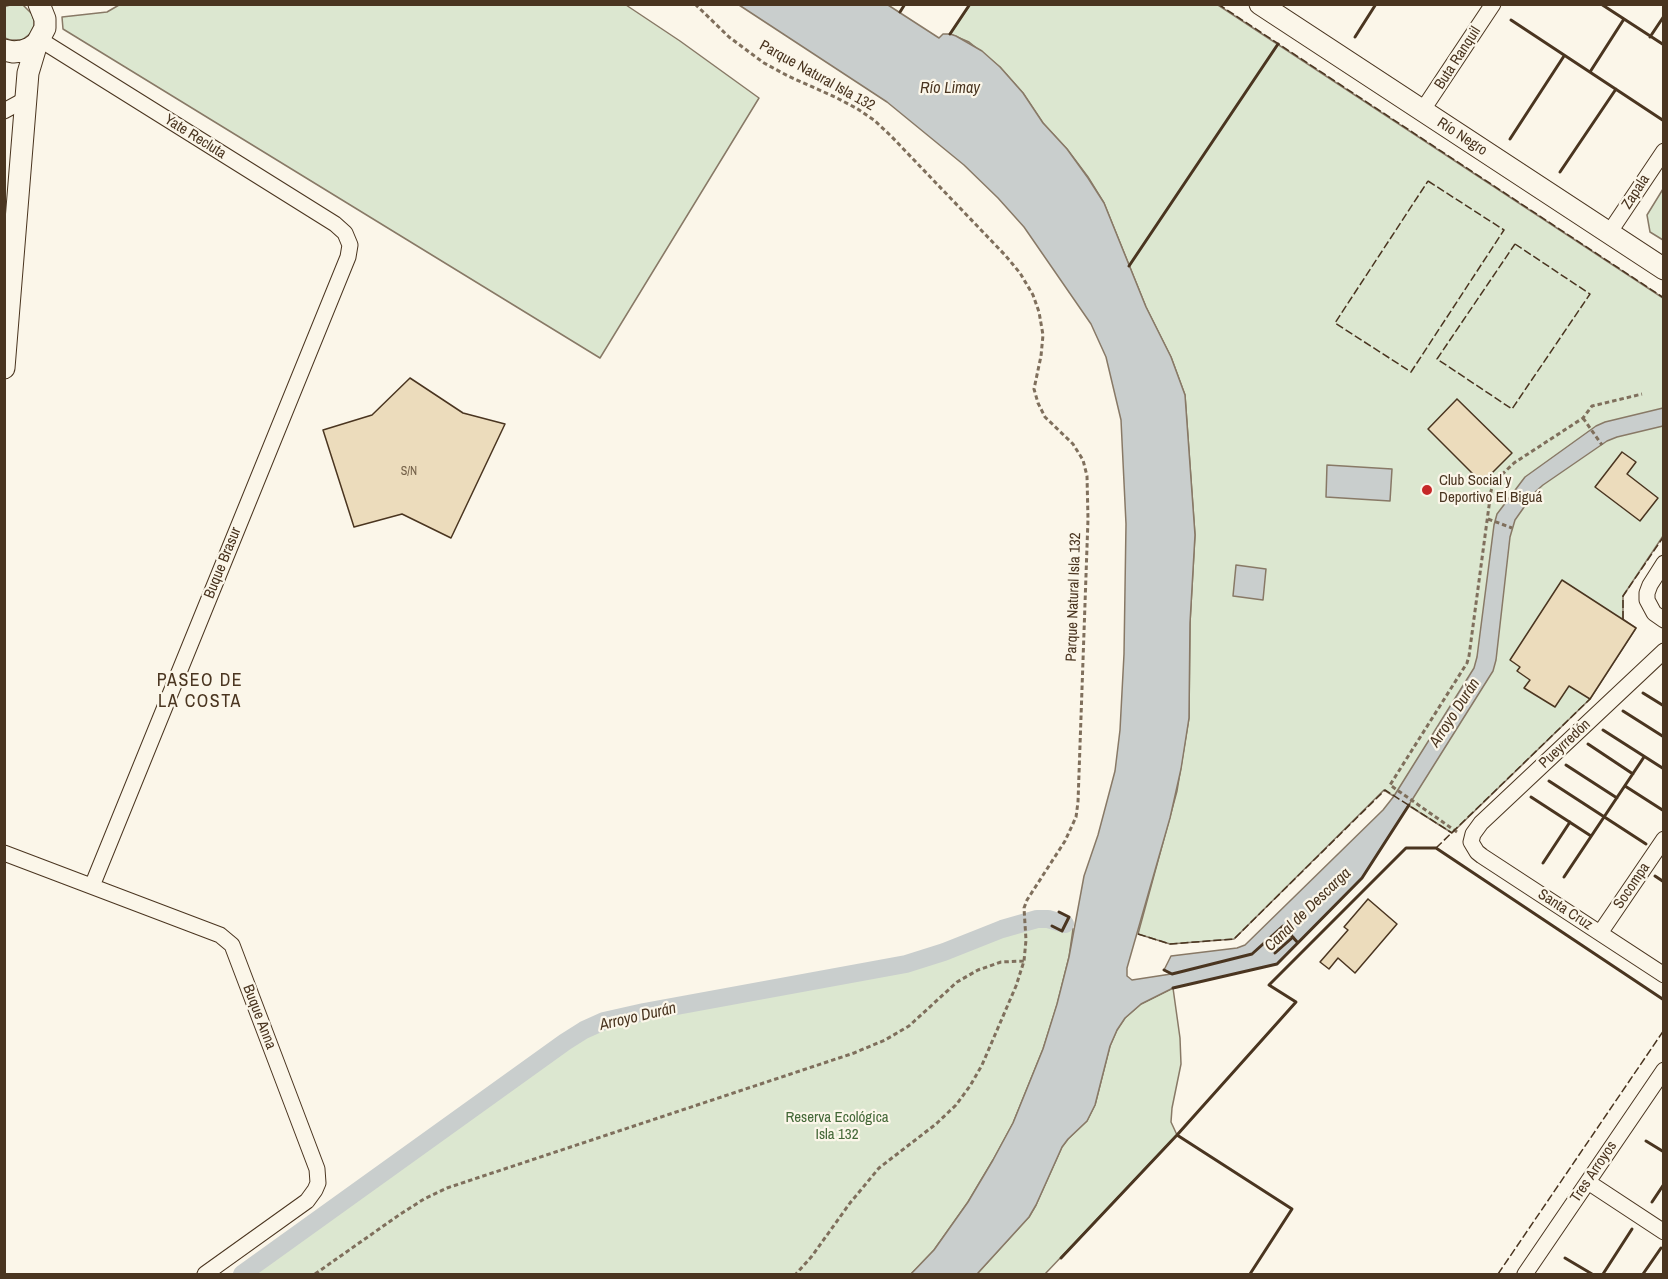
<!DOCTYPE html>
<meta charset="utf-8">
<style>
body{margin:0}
#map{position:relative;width:1668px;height:1279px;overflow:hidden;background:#fbf6e9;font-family:"Archivo Narrow",sans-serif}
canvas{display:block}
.frame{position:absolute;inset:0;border:6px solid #4a3520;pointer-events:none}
</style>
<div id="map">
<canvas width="1668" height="1279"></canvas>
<div class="frame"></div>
</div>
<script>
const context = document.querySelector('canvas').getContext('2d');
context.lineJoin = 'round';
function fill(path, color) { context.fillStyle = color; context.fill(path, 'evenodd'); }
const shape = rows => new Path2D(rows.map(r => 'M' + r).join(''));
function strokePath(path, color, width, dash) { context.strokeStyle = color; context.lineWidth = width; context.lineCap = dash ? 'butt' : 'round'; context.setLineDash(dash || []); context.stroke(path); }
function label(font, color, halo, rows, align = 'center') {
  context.font = font + ' "Archivo Narrow",sans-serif'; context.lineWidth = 4.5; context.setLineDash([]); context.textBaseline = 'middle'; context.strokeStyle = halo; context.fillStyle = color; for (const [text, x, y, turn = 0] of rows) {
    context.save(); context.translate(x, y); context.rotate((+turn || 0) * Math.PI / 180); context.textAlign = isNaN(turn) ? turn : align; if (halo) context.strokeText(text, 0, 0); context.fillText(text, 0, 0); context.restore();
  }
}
const green = shape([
 [10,5,23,5,32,14,34,20,34,27,31,33,22,40,10,40,5,38,4,7,10,5],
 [119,5,626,5,680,41,759,98,600,358,63,29,62,17,107,12,119,5],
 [970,5,1218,5,1663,298,1663,536,1623,596,1623,619,1636,628,1590,699,1452,833,1384,790,1234,939,1170,944,1138,934,1177,791,1189,718,1190,623,1195,535,1185,395,1171,357,1146,307,1104,203,1088,177,1067,149,1043,123,1023,93,1000,67,969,42,950,34,970,5],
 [1663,189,1663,240,1650,232,1647,215,1663,189],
 [1037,919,1058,921,1073,929,1069,957,1057,1005,1043,1049,1013,1123,993,1160,968,1202,934,1250,911,1274,242,1274,565,1042,584,1030,604,1021,624,1016,906,964,944,952,1002,929,1037,919],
 [1173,988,1180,1038,1181,1064,1172,1108,1171,1122,1177,1135,1045,1274,977,1274,1029,1217,1036,1205,1062,1147,1068,1139,1087,1121,1095,1105,1110,1046,1117,1030,1125,1018,1141,1004,1173,988]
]);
fill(green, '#dce7d0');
strokePath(green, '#887966', 1.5);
const water = shape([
 [739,5,888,5,939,38,943,34,950,34,956,36,982,51,1000,67,1023,93,1043,123,1067,149,1088,178,1104,203,1146,307,1171,357,1185,395,1195,535,1190,623,1189,718,1181,769,1170,818,1127,968,1127,976,1132,980,1171,974,1164,970,1171,956,1237,948,1245,945,1383,810,1394,796,1474,668,1477,657,1494,525,1497,514,1525,477,1596,426,1605,422,1663,408,1663,426,1617,437,1607,441,1543,485,1534,493,1515,520,1510,537,1496,660,1493,671,1412,800,1362,878,1277,964,1173,988,1141,1004,1125,1018,1117,1030,1110,1046,1095,1105,1087,1121,1068,1139,1062,1147,1036,1205,1029,1217,977,1274,911,1274,934,1250,968,1202,993,1160,1013,1123,1043,1049,1057,1004,1069,957,1084,876,1098,835,1115,771,1120,730,1124,654,1126,524,1121,420,1106,357,1091,324,1024,227,998,198,964,165,887,102,739,5],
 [1327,465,1392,469,1390,501,1326,497,1327,465],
 [1236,565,1266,569,1263,600,1233,596,1236,565]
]);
fill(water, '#c9cecd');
strokePath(water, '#887966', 1.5);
strokePath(shape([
 [242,1274,565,1042,584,1030,604,1021,644,1012,906,964,944,952,1002,929,1037,919,1048,919,1065,924]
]), '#c9cecd', 18);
const building = shape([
 [410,378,463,413,505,424,451,538,402,514,354,527,323,430,372,415,410,378],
 [1457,399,1512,453,1482,483,1428,429,1457,399],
 [1622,452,1636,462,1627,474,1658,498,1640,521,1595,487,1622,452],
 [1562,580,1636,628,1590,699,1569,686,1555,707,1524,688,1530,680,1517,671,1520,667,1510,660,1562,580],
 [1368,899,1397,924,1355,973,1338,958,1329,969,1320,962,1348,930,1344,927,1368,899]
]);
fill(building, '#ecdcbc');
strokePath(building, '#4a3520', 1.5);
const street = shape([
 [39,39,335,224,345,233,350,245,348,257,92,886],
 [4,111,26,99],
 [1422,111,1493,4],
 [1609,233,1664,151],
 [1664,563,1650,585,1647,593,1647,600,1654,613,1664,620],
 [1664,651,1481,823,1473,834,1471,842,1477,852,1482,856,1664,975],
 [4,853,220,935,232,945,317,1169,318,1183,315,1190,307,1201,205,1274],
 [1600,933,1664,839],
 [1588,1182,1664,1232],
 [1525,1274,1664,1070]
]);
const secondary = shape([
 [1260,4,1664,269],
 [4,50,13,52,22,51,30,48,37,43,45,28,45,19,39,4],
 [4,368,28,73,37,43]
]);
strokePath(street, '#4a3520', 17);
strokePath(secondary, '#4a3520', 23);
strokePath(shape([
 [695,4,729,37,764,63,788,76,835,97,856,108,874,120,891,136,1005,255,1020,273,1033,295,1039,312,1043,335,1041,356,1034,389,1038,403,1045,417,1073,444,1083,460,1087,476,1088,519,1078,802,1076,817,1065,841,1027,900,1024,908,1026,940,1024,961,1016,986,982,1065,970,1086,956,1105,936,1124,879,1168,850,1203,812,1256,796,1274],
 [1583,418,1602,445],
 [1488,519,1512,528],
 [1457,832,1390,785,1467,663,1469,656,1491,491,1494,482,1514,463,1583,418,1592,406,1642,394],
 [315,1274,399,1215,424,1199,447,1188,854,1053,885,1040,909,1026,957,982,978,970,1001,962,1024,961]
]), '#7f6f5c', 3, [4.5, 3]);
strokePath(street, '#fbf6e9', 15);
strokePath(secondary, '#fbf6e9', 21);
strokePath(shape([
 [1218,4,1664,298],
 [1428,181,1504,230,1411,372,1335,323,1428,181],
 [1515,244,1590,294,1512,409,1437,359,1515,244],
 [1623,619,1623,596,1664,536],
 [1436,848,1590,699],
 [1138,934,1170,944,1234,939,1385,790,1452,833],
 [1498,1274,1664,1030]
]), '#4a3520', 1.5, [8, 3]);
strokePath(shape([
 [1601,4,1664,45],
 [900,12,905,4],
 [1511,20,1664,121],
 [950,34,970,4],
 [1355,37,1376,4],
 [1650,37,1664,16],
 [1590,72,1624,19],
 [1510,139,1564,56],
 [1560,172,1616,89],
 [1129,266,1278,44],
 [1643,693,1664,706],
 [1623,711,1664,737],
 [1603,730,1664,769],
 [1588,744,1633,774],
 [1566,765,1617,798],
 [1549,781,1646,844],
 [1625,786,1664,811],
 [1531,797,1591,836],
 [1543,863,1570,822],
 [1655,876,1664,882],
 [1564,877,1644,757],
 [1052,926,1062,931,1069,917,1059,912],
 [1275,953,1293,937],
 [1164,970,1172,974,1252,954,1283,926,1298,943],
 [1173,988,1277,964,1362,878,1409,805],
 [1177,1135,1292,1209,1250,1274],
 [1646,1141,1664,1152],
 [1652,1202,1664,1184],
 [1061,1258,1177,1135,1296,1002,1269,985,1406,848,1436,848,1664,1000],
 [1565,1258,1592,1274],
 [1603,1274,1632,1229],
 [1643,1274,1661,1248]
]), '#4a3520', 3);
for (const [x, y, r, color] of [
 [1427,490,6,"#c62828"]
]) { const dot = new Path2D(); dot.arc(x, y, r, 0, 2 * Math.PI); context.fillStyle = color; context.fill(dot); strokePath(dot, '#fbf6e9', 2); }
label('12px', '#725f47', null, [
 ["S/N",409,472]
]);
label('15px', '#4a3520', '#fbf6e9', [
 ["Buta Ranquil",1458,58,-57],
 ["Parque Natural Isla 132",817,76,29],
 ["Yate Recluta",195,137,32],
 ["Río Negro",1462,137,33],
 ["Zapala",1636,192,-57],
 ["Buque Brasur",223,563,-68],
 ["Parque Natural Isla 132",1074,597,-88],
 ["Pueyrredón",1565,744,-43],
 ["Socompa",1632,886,-56],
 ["Santa Cruz",1565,910,33],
 ["Buque Anna",259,1017,69],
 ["Tres Arroyos",1594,1172,-56]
]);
label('15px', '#4a3520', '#fbf6e9', [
 ["Club Social y",1439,481],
 ["Deportivo El Biguá",1439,498]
], 'left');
label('15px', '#436837', '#fbf6e9', [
 ["Reserva Ecológica",837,1118],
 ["Isla 132",837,1135]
]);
label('italic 16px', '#4a3520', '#fbf6e9', [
 ["Río Limay",950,89],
 ["Arroyo Durán",1455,713,-57],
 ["Canal de Descarga",1308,910,-44],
 ["Arroyo Durán",638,1017,-13]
]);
context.letterSpacing = '1.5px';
label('18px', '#4a3520', '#fbf6e9', [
 ["PASEO DE",200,681],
 ["LA COSTA",200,702]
]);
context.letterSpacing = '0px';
</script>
